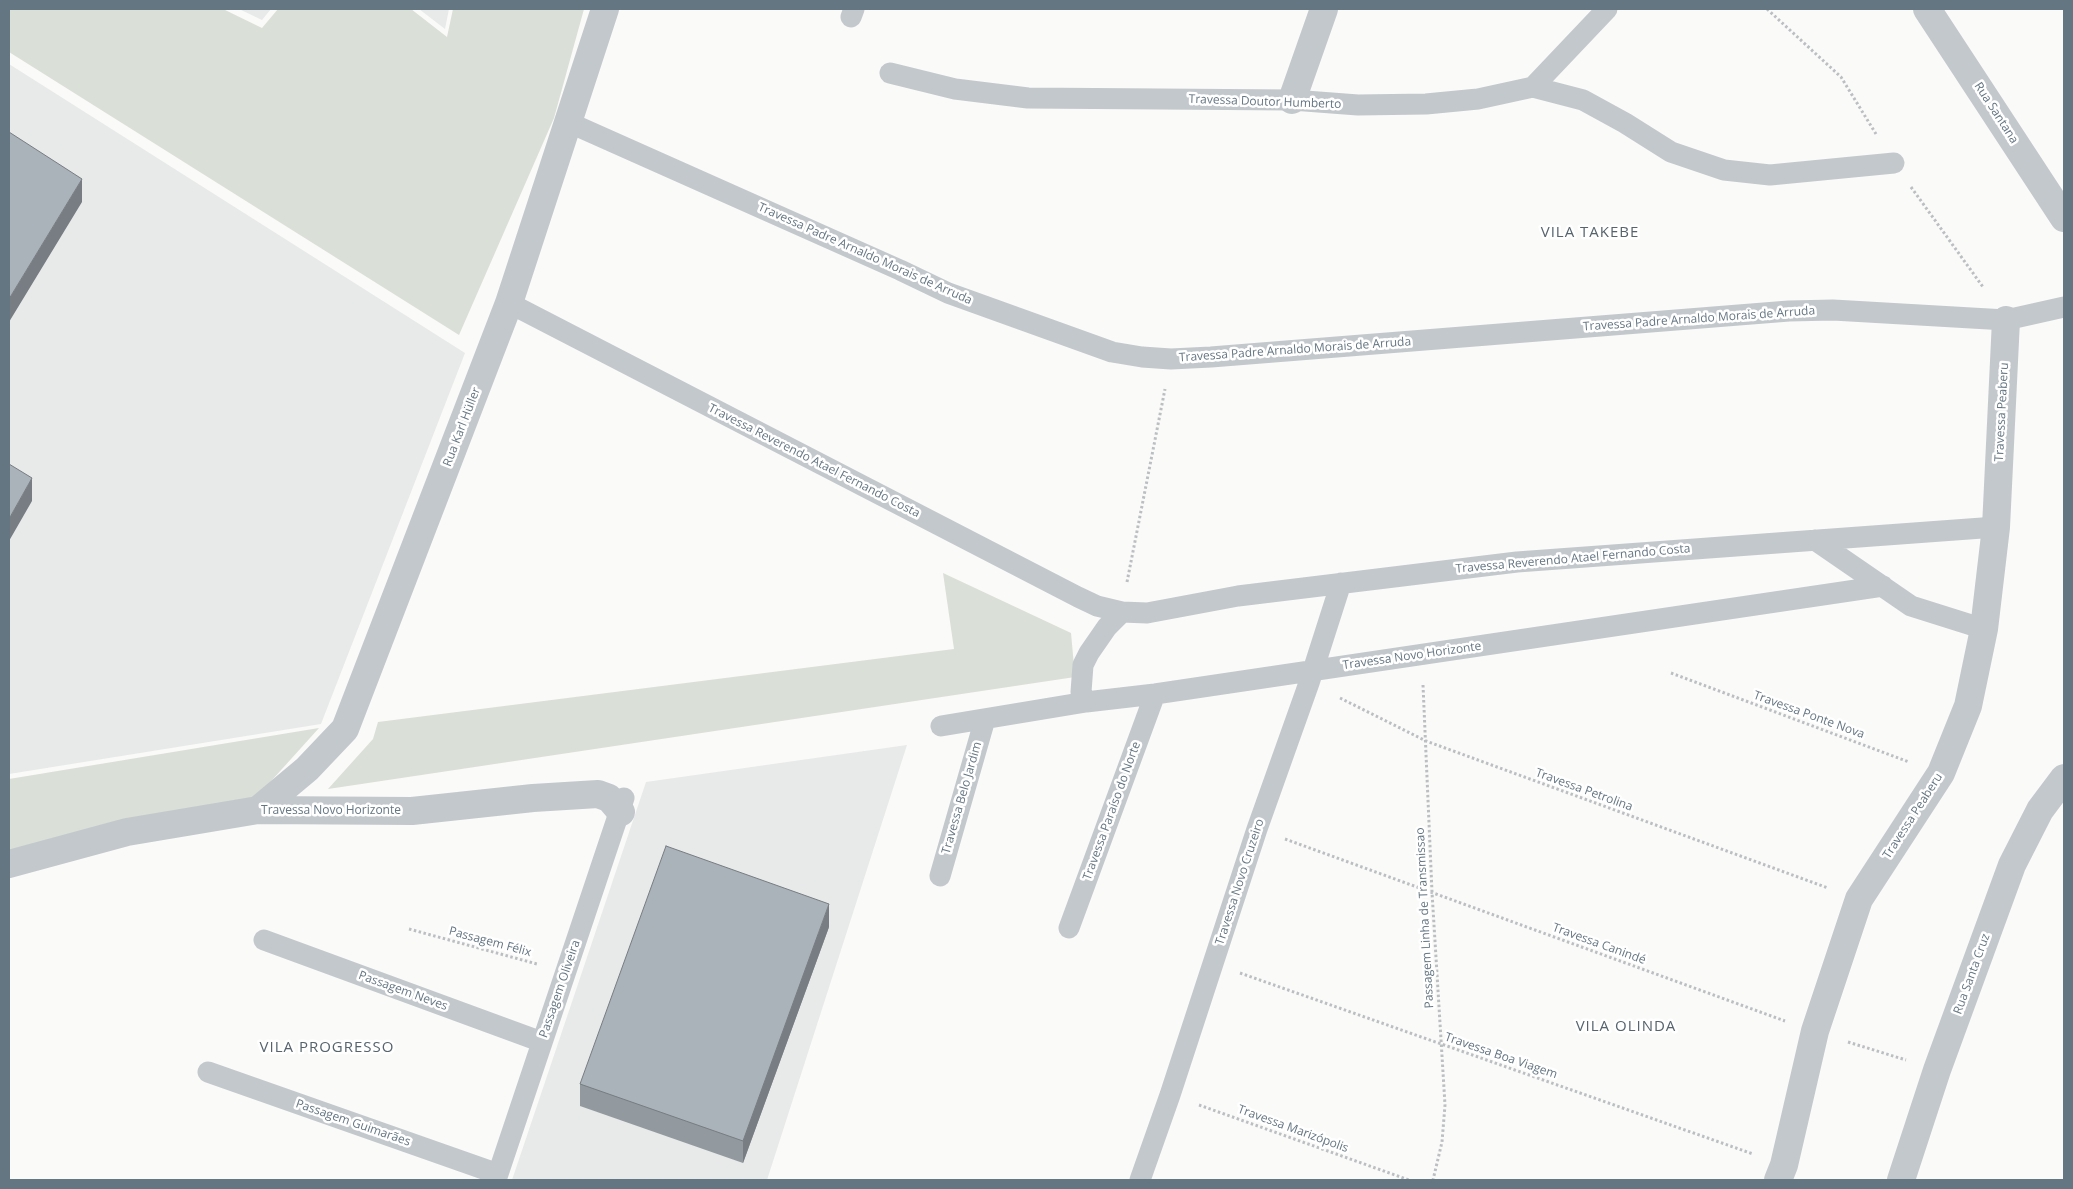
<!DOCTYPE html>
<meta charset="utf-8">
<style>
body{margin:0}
#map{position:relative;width:2073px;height:1189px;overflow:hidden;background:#fafaf8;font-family:"Open Sans",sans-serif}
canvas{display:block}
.frame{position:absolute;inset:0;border:10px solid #657683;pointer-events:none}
</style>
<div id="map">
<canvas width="2073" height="1189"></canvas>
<div class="frame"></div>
</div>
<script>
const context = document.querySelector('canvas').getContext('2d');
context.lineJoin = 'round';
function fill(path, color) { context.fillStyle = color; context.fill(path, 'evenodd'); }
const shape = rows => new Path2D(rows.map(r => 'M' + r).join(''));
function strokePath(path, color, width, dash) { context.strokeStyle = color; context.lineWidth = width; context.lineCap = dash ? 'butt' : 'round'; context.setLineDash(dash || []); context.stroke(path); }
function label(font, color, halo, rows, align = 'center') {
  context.font = font + ' "Open Sans",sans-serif'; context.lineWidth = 5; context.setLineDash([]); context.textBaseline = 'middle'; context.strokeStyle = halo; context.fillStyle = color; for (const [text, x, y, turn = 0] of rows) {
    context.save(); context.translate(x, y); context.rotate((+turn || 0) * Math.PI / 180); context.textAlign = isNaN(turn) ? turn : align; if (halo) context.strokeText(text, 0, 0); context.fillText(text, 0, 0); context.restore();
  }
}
fill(shape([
 [239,9,271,9,262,20],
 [419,9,449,9,445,29],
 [9,64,465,353,321,724,9,774],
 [907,745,767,1180,512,1180,646,782]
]), '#e8e9e9');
fill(shape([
 [9,9,223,9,262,28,278,9,411,9,447,37,453,9,584,9,554,118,459,335,9,52],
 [943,573,1071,633,1075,677,328,789,373,739,378,722,954,649],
 [319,728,254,800,9,853,9,779]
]), '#dadfd7');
strokePath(shape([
 [1767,9,1841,77,1876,134],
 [1911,187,1983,287],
 [1127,582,1165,389],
 [1671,673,1909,762],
 [1423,685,1432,892,1445,1105,1442,1142,1433,1180],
 [1340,698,1426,741,1828,888],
 [1285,839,1785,1021],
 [409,929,537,964],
 [1240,973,1753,1154],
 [1848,1042,1906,1060],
 [1199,1105,1409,1180]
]), '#bbbfc2', 3, [2.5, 2.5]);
strokePath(shape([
 [851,17,854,9],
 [890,73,955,89,1028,98,1292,100,1358,105,1426,104,1478,99,1533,87,1607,9],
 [1533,87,1583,100,1625,123,1671,152,1724,170,1770,175,1894,163],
 [570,123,900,270,948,293,1112,352,1142,357,1171,359,1211,357,1789,311,1833,310,2006,320,2064,307],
 [509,303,1078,597,1097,606,1122,612,1147,613,1238,596,1517,562,1996,527],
 [1815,540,1911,606,1984,629],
 [1086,702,1081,692,1083,665,1089,653,1107,627,1122,612],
 [941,726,1086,702,1155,694,1883,586],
 [940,876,985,719],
 [1069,928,1155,694],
 [264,940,542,1042],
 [208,1072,498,1174],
 [496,1180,624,798],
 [1140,1180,1170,1095,1257,829,1309,683,1341,583]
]), '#c3c8cc', 21);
strokePath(shape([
 [1927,9,2064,218],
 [1292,100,1324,9],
 [258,810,307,769,345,729,509,303,605,9],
 [9,864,127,832,258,810,412,811,533,798,598,794,609,798,621,812],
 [1778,1180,1784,1165,1815,1031,1859,899,1941,773,1968,706,1984,629,1996,527,2006,320],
 [1901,1180,1937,1070,2012,865,2040,810,2064,778]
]), '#c3c8cc', 28);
fill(shape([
 [829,927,743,1163,580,1106,580,1084]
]), '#929a9f');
fill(shape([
 [82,179,82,202,9,322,9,299],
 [32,478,32,501,9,541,9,519],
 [829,904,829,927,743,1163,743,1141]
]), '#777d82');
const building = shape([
 [9,132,82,179,9,299,9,132],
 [9,464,32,478,9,519,9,464],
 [666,846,829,904,743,1141,580,1084,666,846]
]);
fill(building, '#aab3b9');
strokePath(building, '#777d82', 1);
label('12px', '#657683', '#fff', [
 ["Travessa Doutor Humberto",1265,102,2],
 ["Rua Santana",1996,113,57],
 ["Travessa Padre Arnaldo Morais de Arruda",865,254,24],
 ["Travessa Padre Arnaldo Morais de Arruda",1699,319,-4],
 ["Travessa Padre Arnaldo Morais de Arruda",1295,350,-4],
 ["Travessa Peaberu",2002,412,-87],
 ["Rua Karl Hüller",462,427,-69],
 ["Travessa Reverendo Atael Fernando Costa",814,461,27],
 ["Travessa Reverendo Atael Fernando Costa",1573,559,-5],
 ["Travessa Novo Horizonte",1412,656,-8],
 ["Travessa Ponte Nova",1809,715,20],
 ["Travessa Petrolina",1584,790,20],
 ["Travessa Belo Jardim",962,798,-74],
 ["Travessa Novo Horizonte",331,811],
 ["Travessa Paraíso do Norte",1112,811,-70],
 ["Travessa Peaberu",1913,816,-57],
 ["Travessa Novo Cruzeiro",1240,882,-72],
 ["Passagem Linha de Transmissao",1425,918,-93],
 ["Passagem Félix",490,942,15],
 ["Travessa Canindé",1599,944,20],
 ["Rua Santa Cruz",1972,974,-70],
 ["Passagem Oliveira",560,989,-71],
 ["Passagem Neves",403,991,20],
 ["Travessa Boa Viagem",1501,1056,19],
 ["Passagem Guimarães",353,1123,19],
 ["Travessa Marizópolis",1293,1129,20]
]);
context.letterSpacing = '1px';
label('15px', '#57646e', '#fff', [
 ["VILA TAKEBE",1590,233],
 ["VILA OLINDA",1626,1027],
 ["VILA PROGRESSO",327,1048]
]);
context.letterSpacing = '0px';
</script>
